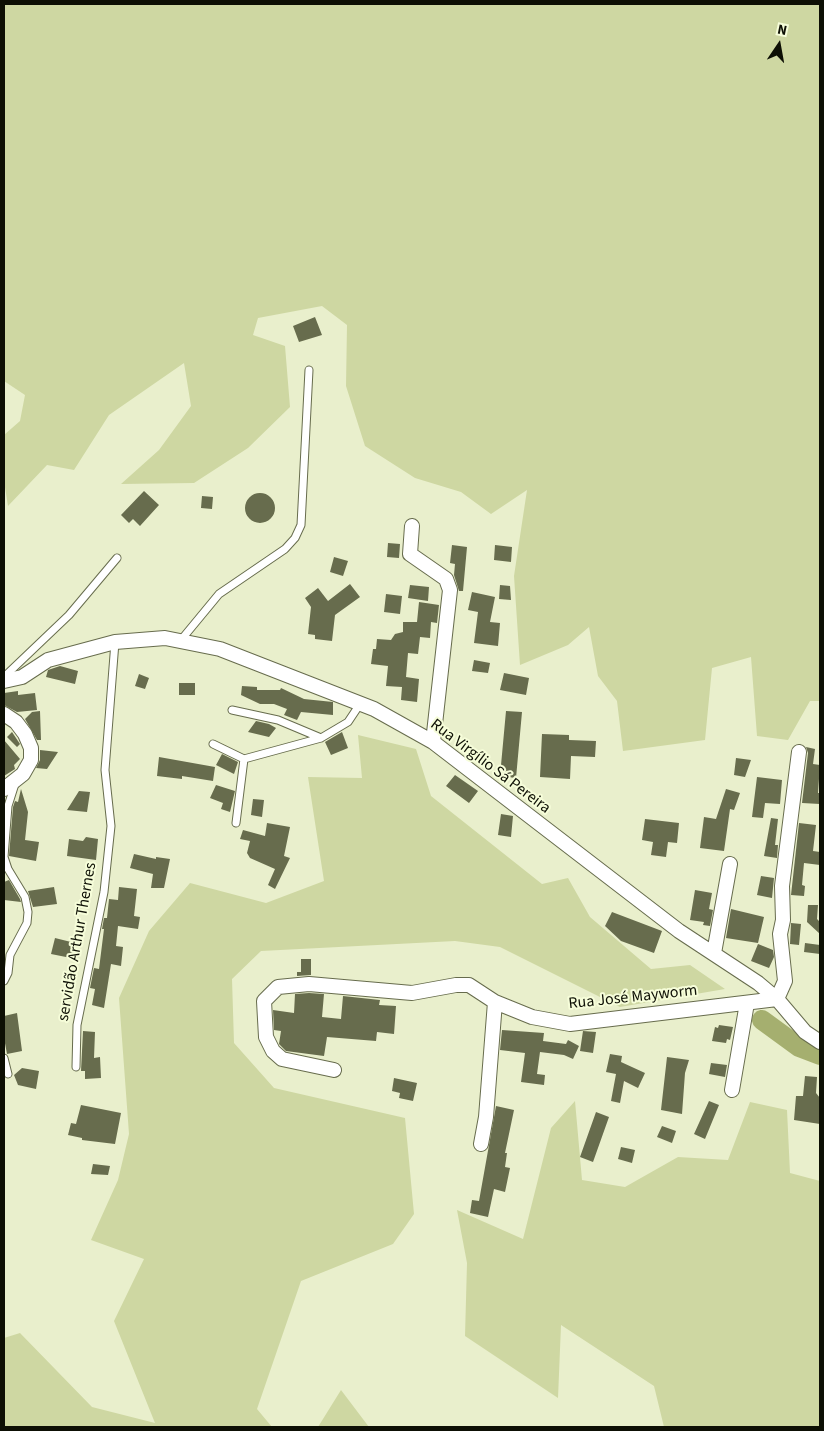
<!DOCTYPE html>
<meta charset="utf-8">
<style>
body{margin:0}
#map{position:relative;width:824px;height:1431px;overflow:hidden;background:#e9efcc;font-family:"Source Sans 3",sans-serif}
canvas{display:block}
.frame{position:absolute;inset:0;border:5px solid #0d0f04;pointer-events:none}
.north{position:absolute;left:754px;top:20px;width:50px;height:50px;-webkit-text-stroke:4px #f6fdd9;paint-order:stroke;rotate:12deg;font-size:14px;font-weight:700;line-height:20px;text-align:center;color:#0d0f04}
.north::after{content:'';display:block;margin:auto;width:18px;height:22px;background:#0d0f04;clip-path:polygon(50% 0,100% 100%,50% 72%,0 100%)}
</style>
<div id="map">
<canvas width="824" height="1431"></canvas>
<div class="frame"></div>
<div class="north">N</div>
</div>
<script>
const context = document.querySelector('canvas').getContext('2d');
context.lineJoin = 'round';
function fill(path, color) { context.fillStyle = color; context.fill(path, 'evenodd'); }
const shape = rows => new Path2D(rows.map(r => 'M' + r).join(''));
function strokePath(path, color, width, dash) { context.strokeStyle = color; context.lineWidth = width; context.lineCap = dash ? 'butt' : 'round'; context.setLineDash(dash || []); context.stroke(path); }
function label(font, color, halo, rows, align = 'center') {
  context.font = font + ' "Source Sans 3",sans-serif'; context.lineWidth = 4; context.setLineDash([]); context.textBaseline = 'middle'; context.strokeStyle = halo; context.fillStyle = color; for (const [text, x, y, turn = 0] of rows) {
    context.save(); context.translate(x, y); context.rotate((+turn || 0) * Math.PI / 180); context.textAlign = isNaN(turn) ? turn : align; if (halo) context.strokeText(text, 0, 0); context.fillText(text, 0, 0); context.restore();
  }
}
fill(shape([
 [4,4,820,4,820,701,810,701,788,740,757,736,751,657,712,668,705,740,623,751,617,701,598,676,589,627,568,645,520,665,514,576,527,490,491,514,461,492,415,478,365,446,346,386,347,325,322,306,258,318,253,335,285,346,290,407,248,448,194,483,121,484,159,450,191,406,184,363,109,415,74,470,47,465,8,506,4,481,4,435,20,421,25,395,4,381],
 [358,735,416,749,431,796,542,884,568,878,590,917,651,969,690,965,725,989,620,1007,500,947,455,941,261,951,232,979,234,1043,274,1088,405,1118,414,1214,393,1244,301,1281,257,1409,272,1427,4,1427,4,1338,20,1333,92,1407,155,1423,114,1321,144,1259,91,1240,118,1180,129,1134,119,998,149,931,190,883,266,903,324,881,308,777,362,778],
 [575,1101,582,1180,625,1187,678,1157,728,1160,750,1102,787,1110,790,1173,820,1181,820,1427,664,1427,654,1386,561,1325,558,1398,465,1336,467,1263,457,1210,523,1239,551,1128],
 [341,1390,369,1427,318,1427]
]), '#ced7a2');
strokePath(shape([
 [762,1020,799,1047,820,1055]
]), '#a5af6f', 20);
fill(shape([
 [315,317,322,335,299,342,293,326],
 [144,491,159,505,140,526,133,519,129,523,121,515],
 '245 508a15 15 0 1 1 30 0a15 15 0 1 1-30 0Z',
 [202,496,213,497,212,509,201,508],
 [388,543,400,544,399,558,387,557],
 [452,545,467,547,463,591,459,591,454,575,455,564,450,563],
 [495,545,512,547,511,562,494,560],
 [334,557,348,561,343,576,330,572],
 [350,584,360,597,335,615,332,641,315,639,315,635,308,634,311,607,305,598,318,588,328,601],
 [410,585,429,587,428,601,408,598],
 [500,585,510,586,511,600,499,599],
 [472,592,495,597,490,622,500,623,498,646,474,643,478,612,468,610],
 [386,594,402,596,400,614,384,612],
 [419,602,439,605,437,623,431,622,430,638,420,637,418,654,408,653,406,677,419,679,417,702,401,700,402,687,386,686,388,666,371,664,373,649,376,649,377,639,391,640,395,634,403,632,403,622,417,622],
 [474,660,490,663,488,673,472,671],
 [60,666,78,671,75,684,46,677,48,670],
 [504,673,529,678,526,695,500,690],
 [139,674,149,678,145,689,135,686],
 [179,683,195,683,195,695,179,695],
 [242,686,257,687,257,690,280,690,281,688,304,699,333,702,333,715,301,712,297,720,284,715,287,709,274,704,260,704,241,695],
 [18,691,18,695,35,693,37,710,17,712,4,705,4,693],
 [40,711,41,740,37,740,25,719,32,712],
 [506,711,522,712,516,778,500,776],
 [256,721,269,724,276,728,269,737,248,732],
 [12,732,20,744,17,747,7,737],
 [342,732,348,748,331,755,325,742],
 [542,734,569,735,569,740,596,741,595,757,571,756,570,779,540,777],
 [4,740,20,759,14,765,15,769,4,776],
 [806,747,815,749,813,764,820,765,818,793,820,793,820,804,802,803,808,753],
 [40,750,58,752,47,769,36,768,40,760],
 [222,754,238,762,234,774,216,765],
 [159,757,215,767,213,781,182,776,182,779,157,776],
 [736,758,751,760,745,777,734,775],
 [455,775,478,791,469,803,446,786],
 [757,777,782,780,780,804,765,803,763,818,752,817],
 [216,785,235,791,230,812,221,809,223,803,210,798],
 [21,789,28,812,25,840,39,842,36,861,9,856,13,807,15,801,18,802],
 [726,789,740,793,734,810,730,809,724,851,700,848,704,817,716,819],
 [79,791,90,792,87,812,67,810],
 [253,799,264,800,262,817,251,815],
 [501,814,513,816,511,837,498,835],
 [771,818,778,819,775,845,778,845,777,858,764,856],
 [645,819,679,823,677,843,668,842,666,857,651,855,653,842,642,840],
 [267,823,290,827,284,856,290,858,275,889,268,885,275,869,250,858,247,853,250,841,240,839,243,830,265,836],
 [799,823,816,825,813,851,820,852,820,865,804,863,802,885,805,886,804,896,791,895],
 [86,837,98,839,96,860,67,856,69,839,83,841],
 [134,854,156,859,156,857,170,859,164,888,151,888,153,874,130,868],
 [761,876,774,878,772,898,757,895],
 [9,880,20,899,21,902,4,900,4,882],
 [54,887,57,904,33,907,28,891],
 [119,887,137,889,134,916,140,917,138,929,118,926,116,946,123,947,121,966,111,964,104,1008,92,1005,95,989,90,988,94,968,99,969,104,929,102,929,104,918,107,918,109,899,118,900],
 [695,890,712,893,709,909,713,910,710,926,703,925,704,922,690,920],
 [808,905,818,905,817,919,820,922,820,934,807,922],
 [731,909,764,917,758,943,726,938],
 [612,912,662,931,654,953,621,941,605,926],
 [791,923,801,924,799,945,790,944],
 [55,938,75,943,71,958,51,954],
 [805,943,820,945,820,954,804,952],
 [758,944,773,950,774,957,769,968,751,961],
 [301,959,311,959,311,975,297,976,297,972,301,972],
 [309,993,324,994,322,1017,341,1019,343,996,380,1000,379,1005,396,1006,394,1034,377,1032,376,1041,327,1037,324,1056,286,1051,279,1044,281,1031,274,1030,273,1010,294,1013,295,994],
 [17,1013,22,1051,7,1054,4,1038,4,1016],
 [719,1025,733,1027,730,1040,727,1039,726,1043,712,1041,715,1027,718,1028],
 [502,1030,544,1033,543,1041,566,1044,568,1040,579,1046,573,1059,564,1055,540,1052,537,1074,545,1075,544,1085,521,1082,525,1053,500,1050],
 [83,1031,95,1032,94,1058,100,1057,101,1078,85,1079,85,1071,81,1071],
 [583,1031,596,1032,593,1053,580,1051],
 [610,1054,622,1056,621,1062,645,1073,638,1088,624,1081,620,1103,611,1101,616,1074,606,1072],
 [667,1057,689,1060,685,1073,682,1114,661,1110],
 [711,1063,727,1065,725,1077,709,1074],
 [22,1068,39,1071,36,1089,18,1085,14,1075],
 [805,1076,817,1077,816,1093,820,1098,820,1124,794,1120,796,1096,803,1096],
 [394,1078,417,1083,413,1101,399,1098,400,1093,392,1091],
 [709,1101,719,1105,705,1139,694,1134],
 [81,1105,121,1113,115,1144,82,1140,82,1138,68,1135,71,1123,76,1124],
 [496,1106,514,1110,505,1153,507,1153,505,1167,510,1168,505,1192,494,1189,488,1217,470,1213,472,1200,479,1201],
 [596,1112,609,1117,593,1162,580,1157],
 [662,1126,676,1131,672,1143,657,1137],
 [621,1147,635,1150,632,1163,618,1159],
 [93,1164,110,1166,108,1175,91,1174]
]), '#676c4d');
const service = shape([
 [181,640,219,594,285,549,295,538,301,525,309,370],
 [4,677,69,615,117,558],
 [232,710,278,720,321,738],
 [213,744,244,759,321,738,348,722,360,704],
 [236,823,244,759],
 [4,981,8,973,10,955,27,923,28,912,25,897,8,869,4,857,8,806,15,784],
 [4,1058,8,1074],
 [76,1067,77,1025,104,892,111,826,105,770,115,642]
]);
const minor = shape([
 [412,526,410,554,446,579,450,590,433,742],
 [4,681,22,677,48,660,115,642,165,638,220,649,374,709,433,742,679,931,758,983,777,999,805,1032,820,1042],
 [4,714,16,722,25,734,31,748,31,760,23,774,4,789],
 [714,953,730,864],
 [777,999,785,981,780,934,783,920,782,886,799,752],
 [334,1070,282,1059,273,1051,266,1037,264,1001,278,987,309,984,412,993,456,985,469,985,495,1002,532,1017,570,1024,777,999],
 [732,1090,747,1003],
 [481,1144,486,1117,495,1002]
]);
strokePath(service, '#676c4d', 9);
strokePath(minor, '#676c4d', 16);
strokePath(service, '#fff', 7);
strokePath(minor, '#fff', 14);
label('16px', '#0d0f04', '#f6fdd9', [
 ["Rua Virgílio Sá Pereira",490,767,37],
 ["servidão Arthur Thernes",78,942,-80],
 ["Rua José Mayworm",633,998,-6]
]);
</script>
